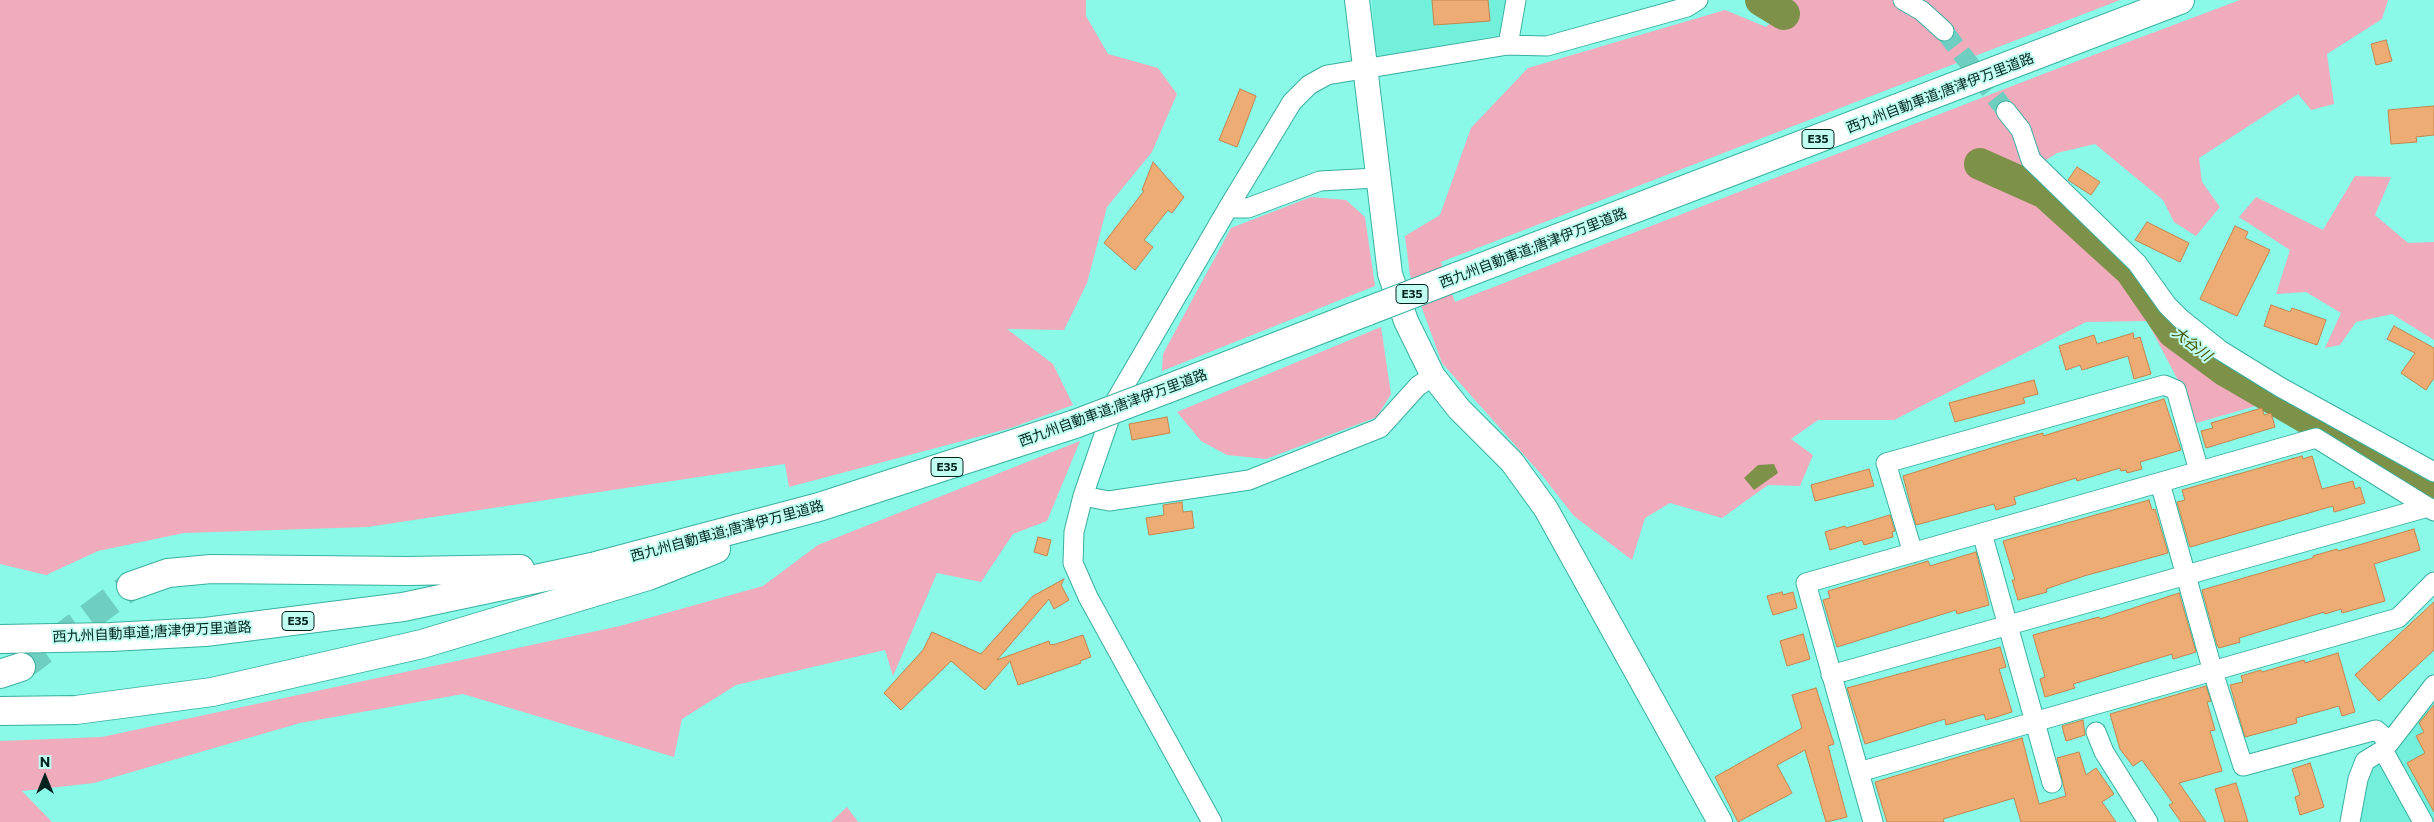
<!DOCTYPE html>
<meta charset="utf-8">
<style>
body{margin:0}
#map{position:relative;width:2434px;height:822px;overflow:hidden;background:#8af9e7;font-family:Commissioner,sans-serif}
canvas{display:block}
.north{position:absolute;left:20px;top:752px;width:50px;height:50px;-webkit-text-stroke:4px #c0fef2;paint-order:stroke;rotate:0deg;font-size:14px;font-weight:700;line-height:20px;text-align:center;color:#00231e}
.north::after{content:'';display:block;margin:auto;width:18px;height:22px;background:#00231e;clip-path:polygon(50% 0,100% 100%,50% 72%,0 100%)}
</style>
<div id="map">
<canvas width="2434" height="822"></canvas>
<div class="north">N</div>
</div>
<script>
const context = document.querySelector('canvas').getContext('2d');
context.lineJoin = 'round';
function fill(path, color) { context.fillStyle = color; context.fill(path, 'evenodd'); }
const shape = rows => new Path2D(rows.map(r => 'M' + r).join(''));
function strokePath(path, color, width, dash) { context.strokeStyle = color; context.lineWidth = width; context.lineCap = dash ? 'butt' : 'round'; context.setLineDash(dash || []); context.stroke(path); }
function label(font, color, halo, rows, align = 'center') {
  context.font = font + ' Commissioner,"Noto Sans JP",sans-serif'; context.lineWidth = 4; context.setLineDash([]); context.textBaseline = 'middle'; context.strokeStyle = halo; context.fillStyle = color; for (const [text, x, y, turn = 0] of rows) {
    context.save(); context.translate(x, y); context.rotate((+turn || 0) * Math.PI / 180); context.textAlign = isNaN(turn) ? turn : align; if (halo) context.strokeText(text, 0, 0); context.fillText(text, 0, 0); context.restore();
  }
}
fill(shape([
 [1372,0,1508,0,1501,35,1375,57],
 [2434,697,2434,822,2362,822,2358,815,2371,765,2393,753]
]), '#72f0dc');
fill(shape([
 [0,0,1086,0,1086,16,1108,54,1158,68,1177,94,1152,152,1107,207,1087,283,1064,330,1007,329,1053,364,1073,405,1011,428,789,487,785,464,367,527,184,533,98,551,46,575,0,564],
 [1793,0,2120,0,1441,262,1455,302,2051,71,2240,0,2388,0,2382,19,2327,54,2334,104,2311,110,2298,94,2199,158,2202,182,2220,207,2196,236,2174,222,2163,200,2095,144,2057,153,2012,182,2121,273,2147,321,2266,403,2193,424,2181,386,2147,321,2086,322,1894,420,1818,420,1791,439,1813,455,1800,486,1768,485,1722,518,1670,503,1645,518,1632,560,1574,516,1541,474,1442,363,1410,275,1405,236,1440,215,1471,128,1528,68,1725,10,1766,27],
 [2355,176,2391,177,2375,215,2408,243,2434,242,2434,340,2392,314,2356,322,2340,345,2325,348,2341,313,2306,292,2276,294,2290,250,2239,217,2256,197,2323,230],
 [1311,197,1346,200,1365,217,1375,286,1162,371,1163,354,1231,228],
 [1381,327,1391,394,1377,417,1266,459,1227,455,1201,441,1177,412],
 [1080,441,1047,521,1013,534,981,582,937,573,893,676,885,650,736,685,682,719,674,757,463,694,300,723,94,783,22,791,52,822,0,822,0,741,102,737,620,626,763,586,818,545],
 [847,807,858,822,831,822]
]), '#f0abbd');
fill(shape([
 [1774,464,1778,473,1754,490,1744,478,1758,465]
]), '#7d9149');
strokePath(shape([
 [1761,0,1784,14],
 [1980,164,2045,193,2131,271,2173,332,2226,371,2434,492]
]), '#7d9149', 32);
const building = shape([
 [1432,0,1488,0,1490,21,1434,25,1432,0],
 [2386,40,2392,61,2376,65,2371,44,2386,40],
 [1240,89,1256,96,1237,147,1219,140,1240,89],
 [2434,106,2434,135,2416,137,2417,142,2391,144,2388,110,2434,106],
 [1153,162,1184,197,1172,213,1168,210,1144,240,1153,247,1135,270,1104,243,1144,191,1142,190,1153,162],
 [2077,167,2100,182,2091,195,2068,180,2077,167],
 [2147,222,2189,243,2180,262,2135,240,2147,222],
 [2235,226,2248,232,2245,238,2270,250,2237,316,2200,299,2235,226],
 [2271,305,2290,312,2292,308,2326,320,2317,345,2264,326,2271,305],
 [2394,326,2434,348,2434,378,2426,390,2401,373,2415,353,2387,339,2394,326],
 [2133,333,2134,339,2140,337,2151,374,2134,379,2128,356,2082,370,2080,365,2066,370,2059,346,2094,335,2097,344,2133,333],
 [2034,380,2038,394,2023,398,2025,403,1955,422,1949,403,2034,380],
 [2164,399,2181,450,2140,462,2142,469,2127,473,2126,470,2121,471,2120,468,2077,481,2076,478,2014,497,2016,504,1996,510,1994,504,1916,525,1903,476,2001,445,2043,433,2043,436,2164,399],
 [2262,408,2264,415,2271,413,2275,427,2206,448,2201,431,2213,428,2211,423,2262,408],
 [1167,417,1170,433,1132,440,1129,424,1167,417],
 [2302,456,2303,459,2312,456,2322,489,2353,481,2355,489,2360,487,2365,503,2334,512,2333,506,2190,547,2177,502,2185,500,2182,490,2302,456],
 [1869,469,1874,486,1815,501,1811,485,1869,469],
 [2149,500,2152,510,2155,509,2168,553,2084,576,2046,589,2047,592,2018,600,2012,580,2015,580,2003,541,2149,500],
 [1182,502,1183,512,1192,511,1194,528,1149,535,1146,518,1164,515,1163,505,1182,502],
 [1890,515,1895,531,1892,532,1893,537,1864,545,1862,540,1830,550,1825,532,1845,526,1846,528,1890,515],
 [2414,529,2420,550,2374,564,2385,601,2342,613,2341,609,2325,614,2324,612,2239,638,2240,642,2219,648,2217,645,2202,590,2313,558,2313,556,2337,549,2338,551,2414,529],
 [1038,537,1051,540,1047,556,1034,552,1038,537],
 [1976,552,1989,605,1957,614,1956,610,1837,647,1823,600,1830,598,1828,591,1928,561,1930,566,1976,552],
 [1064,579,1061,585,1069,600,1054,609,1049,599,997,660,1049,641,1050,645,1056,644,1083,635,1091,657,1080,661,1081,663,1018,685,1010,661,985,690,951,661,901,710,884,693,923,650,932,632,981,654,1033,596,1064,579],
 [1782,592,1783,595,1793,592,1797,608,1773,615,1767,596,1782,592],
 [2179,593,2196,652,2173,659,2172,654,2073,684,2075,688,2045,697,2040,679,2045,677,2033,635,2099,617,2100,619,2179,593],
 [2434,602,2434,650,2379,701,2355,675,2434,602],
 [1803,634,1810,659,1787,666,1780,641,1803,634],
 [2000,647,2006,667,1999,669,2012,712,1986,720,1984,714,1946,725,1945,719,1865,744,1847,688,2000,647],
 [2338,653,2355,712,2342,716,2339,706,2296,718,2297,723,2245,737,2230,685,2243,682,2241,676,2261,670,2262,672,2304,660,2305,663,2338,653],
 [2206,686,2211,701,2207,702,2215,730,2210,731,2222,771,2179,783,2206,822,2181,822,2169,805,2173,803,2142,760,2133,766,2120,749,2110,714,2206,686],
 [1816,688,1834,744,1828,746,1847,817,1826,822,1805,750,1777,765,1792,793,1738,822,1715,777,1802,728,1792,695,1816,688],
 [2434,705,2434,812,2407,763,2425,753,2416,736,2424,732,2419,723,2434,705],
 [2083,720,2085,735,2066,741,2062,726,2083,720],
 [2022,738,2039,804,2066,796,2057,758,2079,752,2086,775,2096,768,2114,794,2102,802,2116,822,2021,822,2014,798,1943,819,1944,822,1887,822,1875,782,2022,738],
 [2310,763,2324,807,2300,815,2295,797,2300,795,2292,769,2310,763],
 [2236,783,2248,822,2225,822,2215,789,2236,783]
]);
fill(building, '#edac73');
strokePath(building, '#c4864d', 1);
strokePath(shape([
 [1944,31,2006,111]
]), '#6ecebf', 19, [19, 9]);
strokePath(shape([
 [21,667,131,586]
]), '#6ecebf', 28, [28, 14]);
const minor = shape([
 [1903,0,1922,11,1944,31],
 [1508,45,1516,0],
 [2006,111,2021,130,2031,160,2137,263,2167,305,2181,319,2220,350,2280,387,2434,472],
 [1228,208,1248,208,1320,181,1377,178],
 [2160,483,2213,672,2243,766,2376,730,2390,742],
 [1083,496,1109,501,1249,480,1380,428,1418,386,1433,376],
 [1982,533,2052,783],
 [1913,553,1886,463,2164,385,2176,390,2199,471],
 [1831,675,2428,507],
 [2096,732,2104,752,2148,822],
 [2383,750,2423,822],
 [1859,772,2398,618,2434,582],
 [1212,822,1088,597,1073,563,1074,532,1083,496,1116,400,1228,208,1292,102,1309,85,1327,75,1508,45,1547,46,1687,7,1698,0],
 [1873,822,1806,583,2316,438,2434,511],
 [2350,822,2358,779,2365,761,2383,750,2390,742,2434,685]
]);
const tertiary = shape([
 [1357,0,1390,274,1406,321,1433,376,1459,409,1512,462,1546,509,1720,822]
]);
const motorway = shape([
 [1456,277,2180,0],
 [1167,389,1368,311],
 [131,586,168,573,211,569,408,571,520,569],
 [0,639,111,637,205,632,403,607,592,567,819,507,1075,424],
 [0,674,21,667],
 [0,711,76,710,212,692,422,644,648,576,716,549]
]);
strokePath(minor, '#3ab0a0', 21);
strokePath(tertiary, '#3ab0a0', 26);
strokePath(motorway, '#3ab0a0', 30);
strokePath(minor, '#fff', 19);
strokePath(tertiary, '#fff', 24);
strokePath(motorway, '#fff', 28);
const motorwayBridge = shape([
 [1368,311,1456,277],
 [1075,424,1167,389]
]);
strokePath(motorwayBridge, '#3ab0a0', 30, []);
strokePath(motorwayBridge, '#fff', 28);
for (const [x, y, w] of [
 [1818,139,32],
 [1412,294,32],
 [947,467,32],
 [298,621,32]
]) { const box = new Path2D(); box.roundRect(x - w / 2, y - 9.5, w, 19, 4); context.fillStyle = '#c0fef2'; context.fill(box); strokePath(box, '#00231e', 1); }
label('bold 12px', '#00231e', null, [
 ["E35",1818,139],
 ["E35",1412,294],
 ["E35",947,467],
 ["E35",298,621]
]);
label('14px', '#00231e', '#c0fef2', [
 ["西九州自動車道;唐津伊万里道路",1940,93,-21],
 ["西九州自動車道;唐津伊万里道路",1533,248,-21],
 ["西九州自動車道;唐津伊万里道路",1113,408,-20],
 ["西九州自動車道;唐津伊万里道路",727,531,-15],
 ["西九州自動車道;唐津伊万里道路",152,632,-3]
]);
label('italic 15px', '#455700', '#c0fef2', [
 ["大谷川",2192,344,38]
]);
</script>
